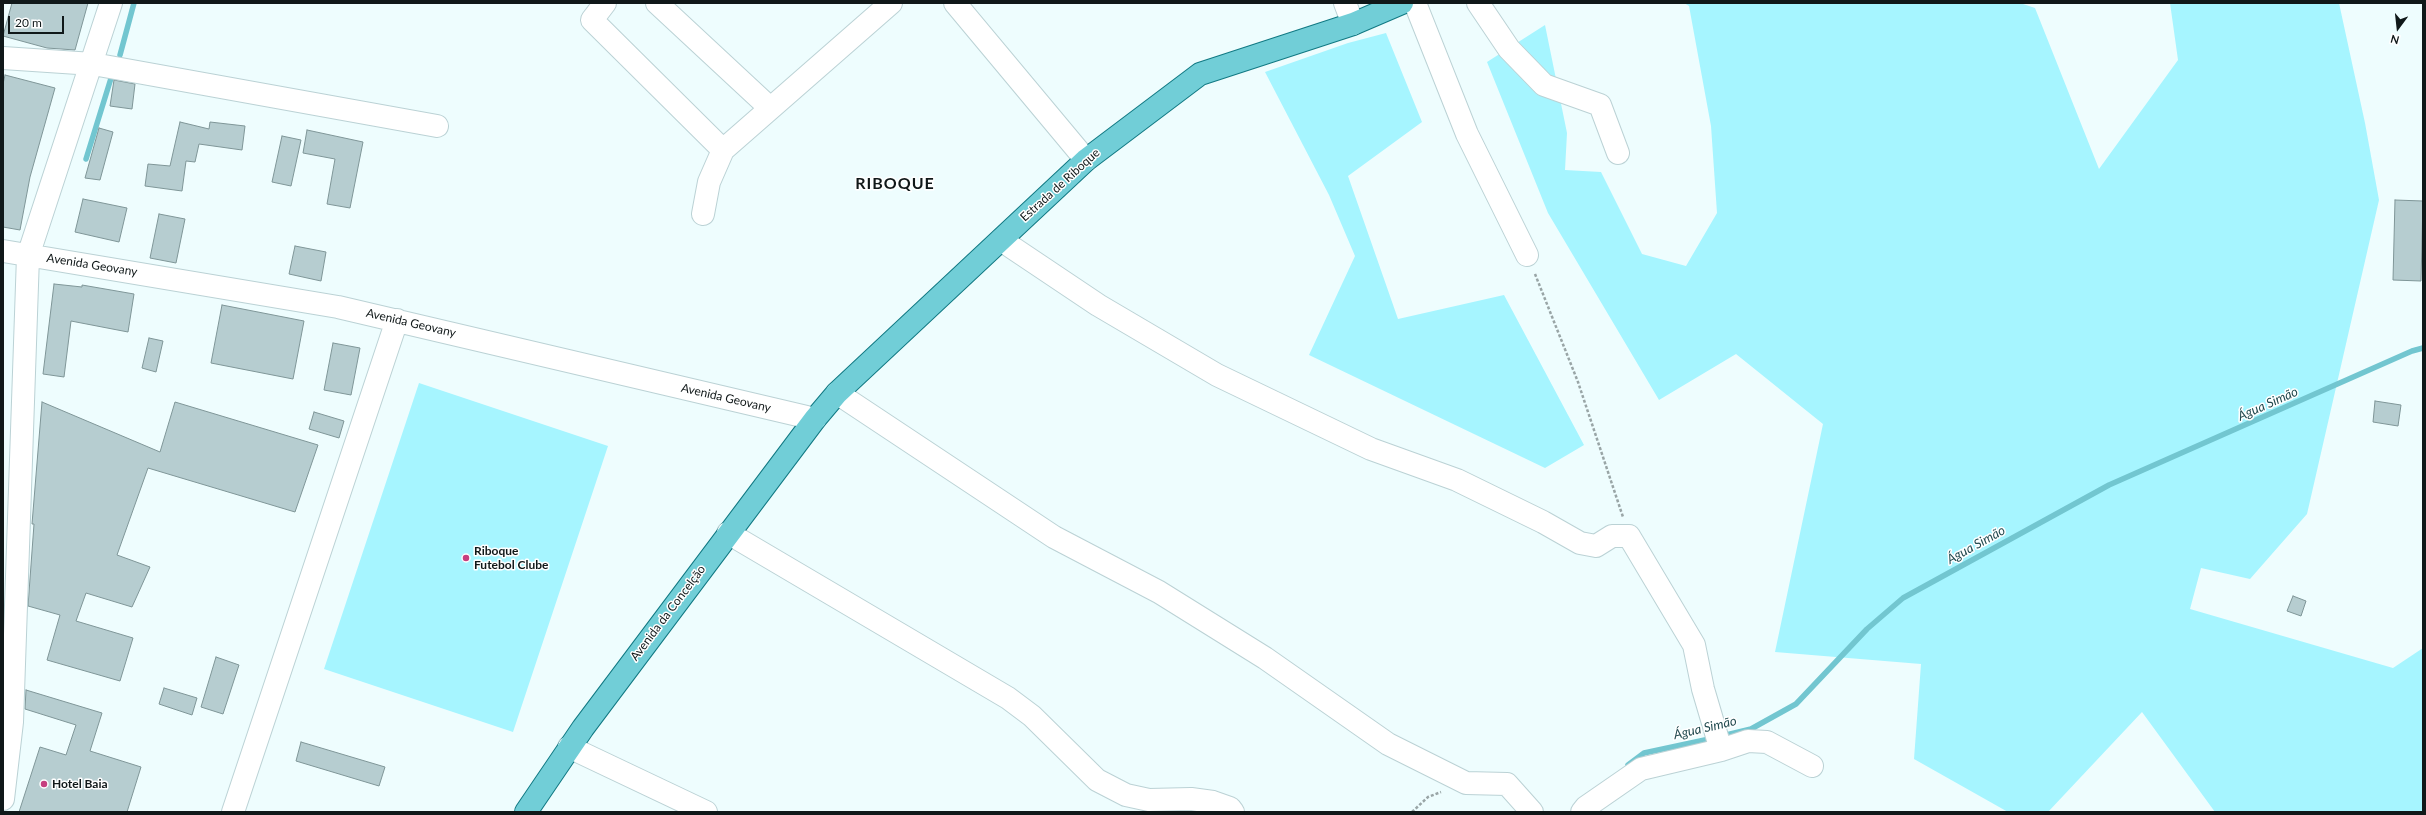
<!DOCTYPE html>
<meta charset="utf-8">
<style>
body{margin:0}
#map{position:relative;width:2426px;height:815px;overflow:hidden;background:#eefdfe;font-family:Lato,sans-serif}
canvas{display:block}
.frame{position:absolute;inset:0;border:4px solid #101819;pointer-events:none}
.north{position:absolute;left:2378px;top:8px;width:40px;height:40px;-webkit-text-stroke:3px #fff;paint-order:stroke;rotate:195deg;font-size:11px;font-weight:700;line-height:16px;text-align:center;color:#101819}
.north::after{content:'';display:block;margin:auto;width:14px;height:18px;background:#101819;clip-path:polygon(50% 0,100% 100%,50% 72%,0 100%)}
.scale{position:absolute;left:8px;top:16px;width:56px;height:18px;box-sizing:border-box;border:2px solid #101819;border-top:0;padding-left:5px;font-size:12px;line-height:14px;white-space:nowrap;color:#101819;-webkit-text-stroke:3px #fff;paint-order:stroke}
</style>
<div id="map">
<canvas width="2426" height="815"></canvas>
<div class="frame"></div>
<div class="north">N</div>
<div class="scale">20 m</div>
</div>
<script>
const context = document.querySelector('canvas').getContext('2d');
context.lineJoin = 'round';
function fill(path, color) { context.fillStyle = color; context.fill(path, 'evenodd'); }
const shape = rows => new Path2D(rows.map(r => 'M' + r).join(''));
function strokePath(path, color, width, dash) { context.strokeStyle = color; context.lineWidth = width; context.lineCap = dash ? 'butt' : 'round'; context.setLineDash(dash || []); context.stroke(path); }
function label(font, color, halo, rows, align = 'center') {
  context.font = font + ' Lato,sans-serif'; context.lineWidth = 3; context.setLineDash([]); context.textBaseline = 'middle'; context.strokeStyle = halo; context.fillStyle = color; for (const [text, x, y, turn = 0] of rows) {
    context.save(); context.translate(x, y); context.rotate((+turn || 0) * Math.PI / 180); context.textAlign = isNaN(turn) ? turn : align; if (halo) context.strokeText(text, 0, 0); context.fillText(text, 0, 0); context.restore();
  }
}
fill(shape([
 [1684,3,2020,3,2035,8,2099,169,2178,60,2170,3,2339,3,2365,123,2379,200,2307,514,2250,579,2201,568,2190,609,2393,668,2423,648,2423,812,2215,812,2142,712,2048,812,2008,812,1914,759,1921,664,1775,652,1823,424,1736,354,1659,400,1548,213,1487,62,1545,25,1567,133,1565,170,1601,172,1642,254,1686,266,1717,213,1711,126,1689,6],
 [1386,33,1422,122,1348,176,1398,319,1504,295,1584,445,1545,468,1309,355,1355,256,1329,195,1265,72,1348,43],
 [419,383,608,446,513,732,324,669]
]), '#a6f5ff');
strokePath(shape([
 [120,55,134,3],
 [86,159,112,75],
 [1722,736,1751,729,1796,704,1867,629,1903,598,2109,485,2412,351,2423,348],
 [1628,765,1644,753,1714,738]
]), '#72c6d0', 5.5);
const building = shape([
 [12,3,88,3,75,50,47,48,3,36,12,3],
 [5,75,55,88,30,177,20,230,3,227,3,84,5,75],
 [114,80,135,84,132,109,110,106,114,80],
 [180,122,209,129,210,122,245,126,242,150,199,144,195,162,186,161,182,191,145,186,148,164,170,166,180,122],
 [99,128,113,132,100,180,85,178,99,128],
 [307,130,363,142,350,208,327,204,335,159,303,153,307,130],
 [282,136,301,140,291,186,272,182,282,136],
 [83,199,127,208,119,242,75,232,83,199],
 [2395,200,2423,201,2421,281,2393,280,2395,200],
 [159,214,185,219,176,263,150,258,159,214],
 [295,246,326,252,321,281,289,274,295,246],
 [54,284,82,287,82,285,134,294,128,332,71,321,64,377,43,374,54,284],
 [222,305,304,321,293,379,211,363,222,305],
 [149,338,163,341,156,372,142,368,149,338],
 [333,343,360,348,351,395,324,390,333,343],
 [2375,401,2401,405,2398,426,2373,422,2375,401],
 [42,402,160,452,175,402,318,445,295,512,148,468,117,555,150,567,132,607,86,593,76,621,133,638,120,681,47,660,60,615,28,606,34,524,32,524,42,402],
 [314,412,344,421,339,438,309,429,314,412],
 [2293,596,2306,601,2301,616,2287,611,2293,596],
 [216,657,239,665,223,714,201,707,216,657],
 [164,688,197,698,192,715,159,704,164,688],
 [26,690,102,713,90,751,141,767,127,812,19,812,40,747,66,755,76,725,25,709,26,690],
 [301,742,385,767,379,786,296,761,301,742]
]);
fill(building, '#b6cdd0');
strokePath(building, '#7f9698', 1);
const minor = shape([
 [605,3,592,20,723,150],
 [657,3,770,108],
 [955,3,1086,160],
 [1345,3,1353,24],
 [1415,3,1467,134,1527,255],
 [1478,3,1509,49,1544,85,1600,105,1618,153],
 [3,58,93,64,437,126],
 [703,214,709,182,723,150,891,3],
 [1001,240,1098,305,1217,375,1371,449,1457,480,1543,522,1580,543,1596,546,1612,536,1629,536,1694,645,1703,689,1721,750],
 [3,251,338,307,815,419],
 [837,393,1054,537,1159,592,1265,658,1388,744,1466,783,1507,784,1532,812],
 [728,533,1008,698,1032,716,1097,780,1126,795,1149,800,1191,799,1213,802,1230,808,1233,812],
 [569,747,706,812],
 [3,799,12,722,28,256,111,3],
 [233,812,397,320],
 [1582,812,1586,807,1641,769,1721,750,1748,741,1767,742,1812,766]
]);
const major = shape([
 [526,812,583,728,815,419,837,393,1086,160,1200,74,1353,24,1402,3]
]);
strokePath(minor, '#bbd2d5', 24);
strokePath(major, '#117983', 24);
strokePath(shape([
 [1535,274,1578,382,1623,517],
 [1412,812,1428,797,1441,792]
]), '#99a5a6', 2.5, [3, 2]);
strokePath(minor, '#fff', 22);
strokePath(major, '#71ced7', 22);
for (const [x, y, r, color] of [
 [466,558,4,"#c63f7f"],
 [44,784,4,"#c63f7f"]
]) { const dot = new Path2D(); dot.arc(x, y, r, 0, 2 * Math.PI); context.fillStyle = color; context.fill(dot); strokePath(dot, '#fff', 1.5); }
label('12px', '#101819', '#fff', [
 ["Estrada de Riboque",1060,185,-42],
 ["Avenida Geovany",92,265,9],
 ["Avenida Geovany",411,323,13],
 ["Avenida Geovany",726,398,13],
 ["Avenida da Concelção",668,613,-53]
]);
label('bold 12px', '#101819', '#fff', [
 ["Riboque",474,551],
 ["Futebol Clube",474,565],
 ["Hotel Baia",52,784]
], 'left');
label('italic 13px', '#234b50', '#fff', [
 ["Água Simão",2268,404,-24],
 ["Água Simão",1976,545,-29],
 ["Água Simão",1705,728,-13]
]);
context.letterSpacing = '1px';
label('bold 16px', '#101819', '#fff', [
 ["RIBOQUE",895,184]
]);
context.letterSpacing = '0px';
</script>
